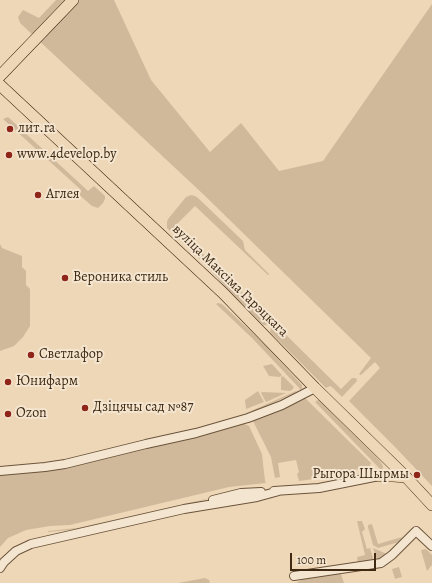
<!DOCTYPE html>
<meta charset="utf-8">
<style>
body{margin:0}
#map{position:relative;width:432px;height:583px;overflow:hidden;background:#eed7b7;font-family:Alegreya,serif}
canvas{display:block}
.scale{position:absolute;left:290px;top:553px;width:86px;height:18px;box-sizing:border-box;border:2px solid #3f2912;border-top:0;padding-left:5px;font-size:12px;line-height:14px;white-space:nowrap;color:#3f2912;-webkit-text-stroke:3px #f4e5d0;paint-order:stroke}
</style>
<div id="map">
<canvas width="432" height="583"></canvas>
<div class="scale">100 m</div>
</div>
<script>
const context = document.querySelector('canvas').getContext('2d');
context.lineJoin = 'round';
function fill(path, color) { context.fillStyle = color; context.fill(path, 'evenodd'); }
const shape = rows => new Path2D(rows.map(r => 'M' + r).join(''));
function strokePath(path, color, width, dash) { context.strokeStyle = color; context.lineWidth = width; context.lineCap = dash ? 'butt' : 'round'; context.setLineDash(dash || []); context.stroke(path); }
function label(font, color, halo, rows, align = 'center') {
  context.font = font + ' Alegreya,serif'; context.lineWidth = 4; context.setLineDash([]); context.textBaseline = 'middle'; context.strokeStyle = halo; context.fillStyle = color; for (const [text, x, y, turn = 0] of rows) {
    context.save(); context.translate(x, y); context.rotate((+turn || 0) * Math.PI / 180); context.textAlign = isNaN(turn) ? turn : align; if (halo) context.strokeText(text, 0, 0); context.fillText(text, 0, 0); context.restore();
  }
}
fill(shape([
 [56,0,114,0,151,80,210,152,241,123,279,171,323,161,432,4,432,486,396,448,349,401,380,368,375,362,361,375,359,374,371,358,203,194,20,23,18,17,23,10,39,18],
 [8,117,88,191,94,186,105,196,105,199,103,203,98,208,92,206,77,193,80,189,3,119],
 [191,195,195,196,198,198,243,241,245,250,269,274,268,275,195,206,175,226,271,321,267,325,263,325,228,290,207,266,167,228,167,222,168,219,186,197],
 [0,244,2,248,22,256,22,267,26,271,26,285,30,289,30,326,23,337,14,346,0,351],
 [218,303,222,304,263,343,302,385,302,389,301,390,252,338,216,304],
 [275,324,341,389,352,378,356,378,357,381,342,397,333,388,330,386,326,388,270,332,271,328],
 [272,364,282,375,280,377,269,376,263,366],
 [283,376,294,387,292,390,290,391,281,390,281,377],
 [258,391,264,402,246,409,245,400],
 [296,391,297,392,256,411,251,411],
 [262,392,286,393,266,402,261,393],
 [304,397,371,463,369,468,352,470,314,479,299,481,297,474,299,472,296,460,278,463,280,477,275,478,271,457,253,421,254,420],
 [319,399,380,461,383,466,382,471,315,402],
 [242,423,249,426,262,454,265,481,266,483,229,487,70,525,50,526,26,530,8,538,0,547,0,474],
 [215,497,171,509,78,529,48,532,48,531,77,528],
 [357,521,362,521,365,529,362,532,367,549,370,548,374,561,358,564,357,557,365,555],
 [372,524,378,544,402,537,399,542,378,548,373,545,368,527,368,525],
 [373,548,387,554,380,559,377,559],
 [426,549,432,555,432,565,427,571,421,550],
 [399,567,402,577,395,579,392,569],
 [328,574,341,574,344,583,296,583,303,579,313,576],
 [205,578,209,580,210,583,178,583]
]), '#d0b99b');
const minor = shape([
 [0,471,45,467,65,464,146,444,196,433,248,418,282,405,315,388],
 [274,491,319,488,379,476],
 [213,500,241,493,261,492],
 [0,568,4,562,16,551,31,544,184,509,257,497,279,491],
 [294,576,381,563,392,555,416,531,432,546]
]);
const major = shape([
 [0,76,73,0],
 [0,85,223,293,315,388,406,477,432,505],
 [379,476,393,476,406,477]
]);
strokePath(minor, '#6b543b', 10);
strokePath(major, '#3f2912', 12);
strokePath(minor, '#f4e5d0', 8);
strokePath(major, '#eed7b7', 11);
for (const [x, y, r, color] of [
 [10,129,4,"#8f2418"],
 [9,155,4,"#8f2418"],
 [38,195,4,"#8f2418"],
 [65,278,4,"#8f2418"],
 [31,355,4,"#8f2418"],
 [8,382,4,"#8f2418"],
 [85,408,4,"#8f2418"],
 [8,414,4,"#8f2418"],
 [417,475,4,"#8f2418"]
]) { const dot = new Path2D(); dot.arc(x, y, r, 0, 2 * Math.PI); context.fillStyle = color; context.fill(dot); strokePath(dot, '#f4e5d0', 1.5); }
label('14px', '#3f2912', '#f4e5d0', [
 ["лит.ra",18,129],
 ["www.4develop.by",17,155],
 ["Аглея",46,195],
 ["Вероника стиль",73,278],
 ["Светлафор",39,355],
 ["Юнифарм",16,382],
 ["Дзіцячы сад №87",93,408],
 ["Ozon",16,414],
 ["Рыгора Шырмы",409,475,"right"]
], 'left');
label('14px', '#3f2912', '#f4e5d0', [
 ["вуліца Максіма Гарэцкага",230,281,44]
]);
</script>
